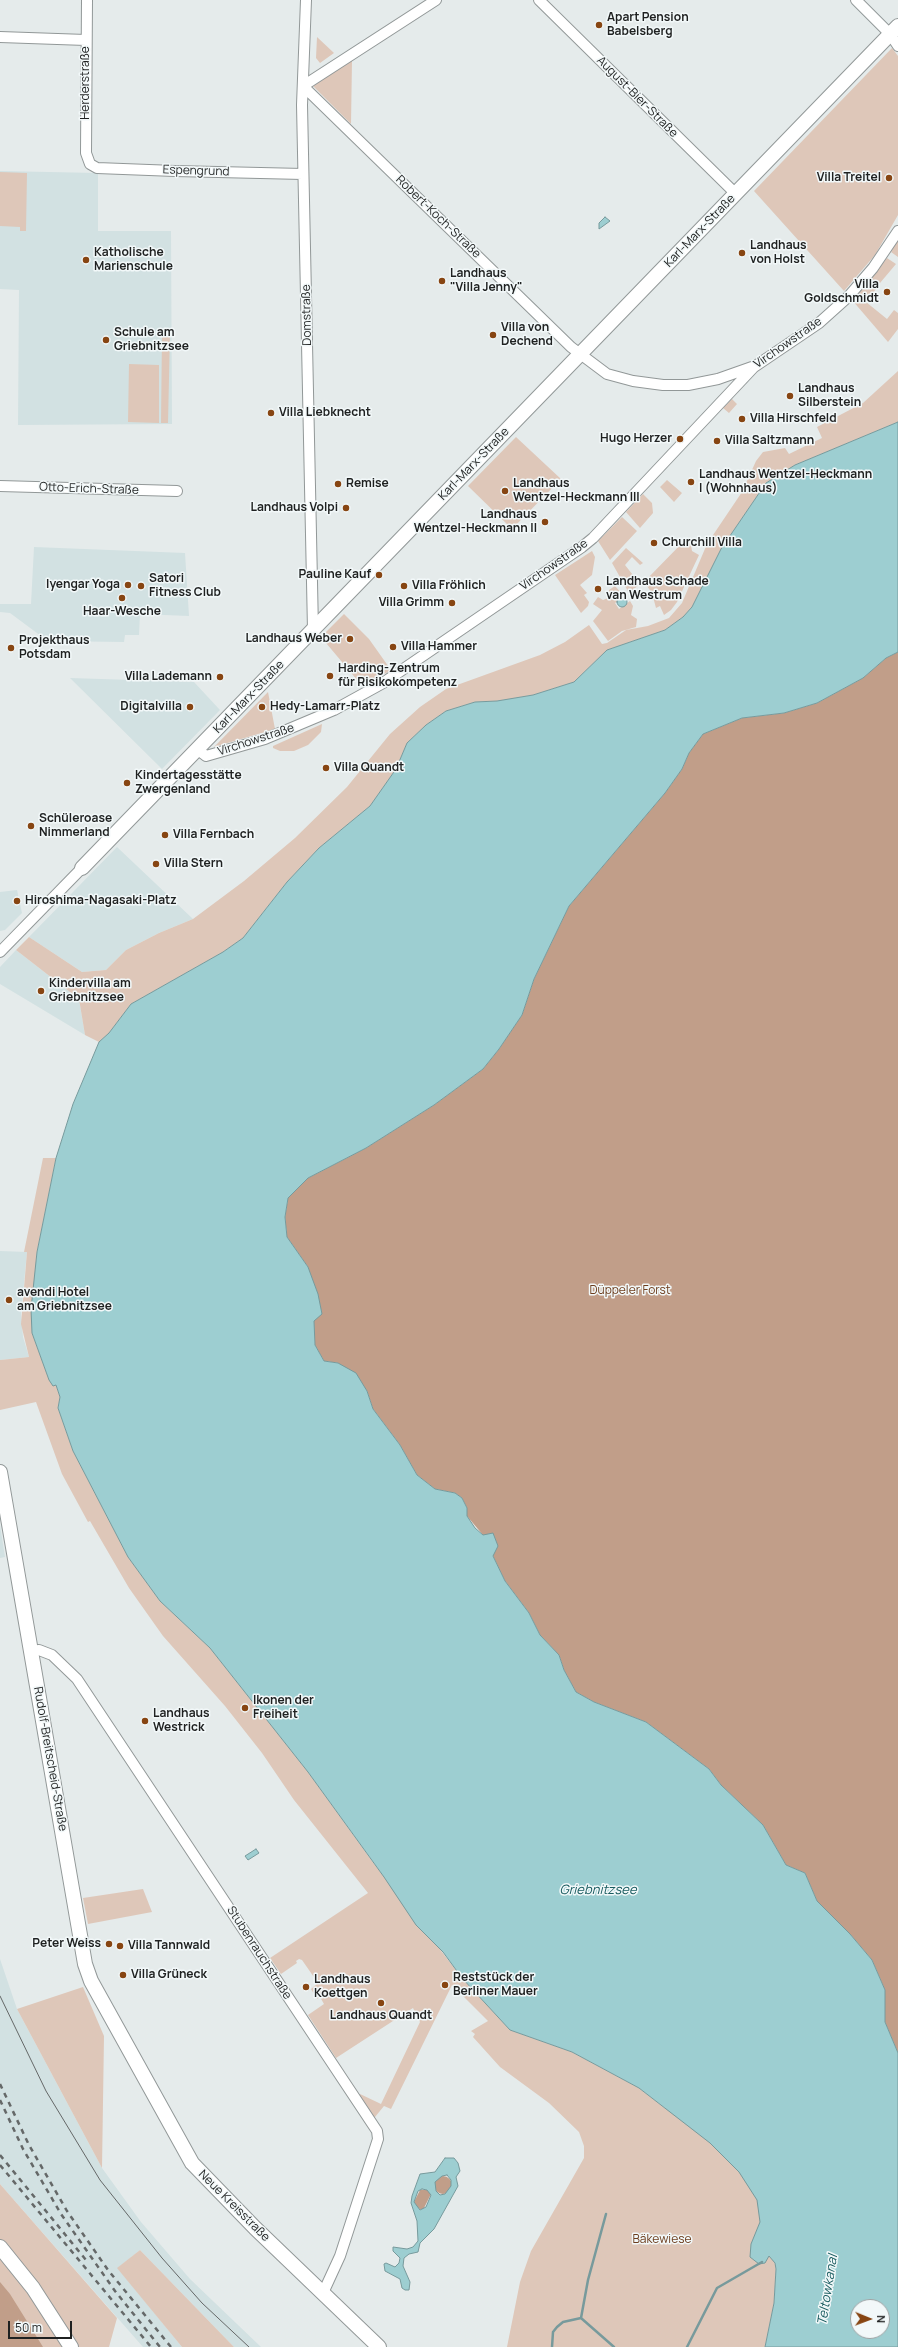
<!DOCTYPE html>
<meta charset="utf-8">
<style>
body{margin:0}
#map{position:relative;width:898px;height:2347px;overflow:hidden;background:#e5ebeb;font-family:Manrope,sans-serif}
canvas{display:block}
.north{position:absolute;left:850px;top:2299px;width:40px;height:40px;box-sizing:border-box;background:#f2f8f9;border:1px solid #9ea2a3;border-radius:50%;rotate:91deg;font-size:11px;font-weight:700;line-height:16px;text-align:center;color:#1f2121}
.north::after{content:'';display:block;margin:auto;width:14px;height:18px;background:#874512;clip-path:polygon(50% 0,100% 100%,50% 72%,0 100%)}
.scale{position:absolute;left:8px;top:2321px;width:64px;height:18px;box-sizing:border-box;border:2px solid #1f2121;border-top:0;padding-left:5px;font-size:12px;line-height:14px;white-space:nowrap;color:#1f2121;-webkit-text-stroke:3px #f2f8f9;paint-order:stroke}
</style>
<div id="map">
<canvas width="898" height="2347"></canvas>
<div class="north">N</div>
<div class="scale">50 m</div>
</div>
<script>
const context = document.querySelector('canvas').getContext('2d');
context.lineJoin = 'round';
function fill(path, color) { context.fillStyle = color; context.fill(path, 'evenodd'); }
const shape = rows => new Path2D(rows.map(r => 'M' + r).join(''));
function strokePath(path, color, width, dash) { context.strokeStyle = color; context.lineWidth = width; context.lineCap = dash ? 'butt' : 'round'; context.setLineDash(dash || []); context.stroke(path); }
function label(font, color, halo, rows, align = 'center') {
  context.font = font + ' Manrope,sans-serif'; context.lineWidth = 3; context.setLineDash([]); context.textBaseline = 'middle'; context.strokeStyle = halo; context.fillStyle = color; for (const [text, x, y, turn = 0] of rows) {
    context.save(); context.translate(x, y); context.rotate((+turn || 0) * Math.PI / 180); context.textAlign = isNaN(turn) ? turn : align; if (halo) context.strokeText(text, 0, 0); context.fillText(text, 0, 0); context.restore();
  }
}
fill(shape([
 [0,171,98,173,98,231,171,231,172,424,18,425,19,290,0,289],
 [34,547,185,553,189,616,140,614,139,635,125,635,124,642,48,641,48,636,41,636,10,613,0,612,0,604,31,604],
 [70,678,194,682,220,710,162,769],
 [117,847,193,919,159,933,126,950,106,970,82,972,29,937],
 [17,890,22,913,5,930,0,931,0,892],
 [16,950,79,999,85,1035,0,984,0,967],
 [0,1251,27,1252,21,1314,23,1337,29,1357,0,1360],
 [0,1525,5,1557,0,1558],
 [0,1959,17,2009,102,2168,141,2222,190,2279,261,2347,234,2347,140,2250,118,2268,182,2347,143,2347,0,2184]
]), '#d2e1e2');
fill(shape([
 [317,37,334,53,320,63,316,58],
 [892,48,898,56,898,215,875,255,844,291,754,191],
 [352,60,351,124,313,86],
 [0,172,27,173,26,231,20,231,20,227,0,226],
 [898,240,898,257,891,252],
 [887,258,896,264,880,283,878,283,871,278],
 [869,280,876,286,876,289,866,302,887,319,894,310,898,313,898,329,888,342,852,300],
 [162,333,170,333,168,423,161,423],
 [129,364,159,365,159,423,128,422],
 [898,371,898,422,795,465,766,483,721,549,692,607,683,617,665,630,607,650,574,682,533,695,497,701,475,702,446,711,426,725,407,743,396,769,370,806,319,848,287,882,243,938,223,952,131,1004,109,1033,99,1042,85,1035,79,999,16,950,29,937,82,972,106,970,126,950,159,933,193,919,244,881,295,838,347,787,390,734,420,707,446,689,540,655,565,642,589,625,602,644,607,643,626,630,648,626,669,618,682,603,707,544,742,492,756,461,763,452,785,448,789,454,822,438,817,427,863,403],
 [732,399,737,404,729,413,723,408],
 [516,437,561,479,512,529,468,486],
 [667,480,682,493,674,502,660,487],
 [643,494,652,503,653,513,640,528,626,512],
 [622,517,637,531,610,560,598,541],
 [686,539,691,545,692,551,699,555,677,602,671,610,664,615,660,606,656,608,652,593,644,582],
 [626,548,643,563,640,565,632,557,625,565,640,584,629,593,612,563],
 [592,551,595,557,592,575,580,585,587,593,584,595,589,602,588,606,581,613,555,575],
 [615,586,624,596,615,603,619,609,630,601,633,606,631,615,637,619,636,627,622,631,608,641,593,621,602,610,593,604,598,597,603,600,608,598,609,590],
 [344,614,369,639,391,670,363,687,321,637],
 [268,692,275,729,214,747],
 [322,724,321,732,308,745,294,751,280,751,273,748,273,746],
 [43,1158,56,1158,37,1252,32,1333,49,1379,56,1385,60,1397,58,1408,73,1451,128,1557,160,1601,210,1648,308,1772,372,1861,462,1978,510,2030,572,2052,639,2088,665,2108,706,2119,760,2195,776,2269,774,2303,765,2347,507,2347,520,2282,531,2251,584,2158,584,2146,579,2132,549,2103,500,2067,473,2037,475,2034,471,2031,488,2021,452,1985,391,2109,384,2106,375,2117,371,2117,357,2096,360,2094,381,2104,420,2022,413,2008,336,2058,308,2015,324,2004,320,1997,317,1999,311,1989,318,1983,302,1960,299,1959,296,1961,297,1963,281,1974,270,1958,368,1893,294,1800,262,1753,225,1706,163,1636,129,1588,90,1521,88,1522,62,1474,36,1402,0,1410,0,1360,29,1357,21,1324,27,1252,24,1252],
 [143,1889,152,1912,88,1924,83,1898],
 [83,1987,104,2036,102,2168,17,2009],
 [0,2184,117,2318,109,2347,0,2347],
 [140,2250,234,2347,182,2347,117,2268]
]), '#dec7b9');
fill(shape([
 [898,652,898,2053,885,2022,885,1990,872,1960,850,1934,817,1901,805,1873,786,1865,763,1825,721,1785,709,1769,646,1722,594,1702,576,1692,564,1670,559,1655,540,1635,529,1613,505,1581,483,1535,467,1516,467,1508,462,1498,455,1493,435,1489,417,1475,400,1445,373,1409,367,1391,338,1363,324,1361,315,1345,308,1267,287,1237,285,1217,288,1198,308,1178,366,1148,434,1105,483,1069,499,1049,522,1015,534,979,569,906,665,793,682,769,689,753,703,734,742,718,784,713,817,703,863,678,886,658],
 '434 2185a9 9 0 1 1 18 0a9 9 0 1 1-18 0Z',
 [420,2190,427,2190,431,2194,423,2210,417,2208,414,2202],
 [0,2282,10,2294,43,2347,0,2347]
]), '#c19e89');
const water = shape([
 [605,217,610,221,599,229,599,223,605,217],
 [898,422,898,652,886,658,863,678,817,703,784,713,742,718,703,734,689,753,682,769,665,793,569,906,534,979,522,1015,499,1049,483,1069,434,1105,366,1148,308,1178,288,1198,285,1217,287,1237,308,1267,318,1294,322,1314,314,1321,315,1345,324,1361,338,1363,356,1373,367,1391,373,1409,400,1445,417,1475,435,1489,455,1493,462,1498,467,1508,467,1516,475,1528,483,1535,493,1533,498,1546,493,1556,505,1581,529,1613,540,1635,559,1655,564,1670,576,1692,594,1702,646,1722,709,1769,721,1785,763,1825,786,1865,805,1873,817,1901,850,1934,872,1960,885,1990,885,2022,898,2053,898,2347,765,2347,774,2303,776,2269,775,2263,769,2256,765,2263,759,2264,750,2257,751,2244,760,2222,757,2200,739,2172,710,2143,639,2088,572,2052,510,2030,462,1978,443,1952,416,1925,384,1877,308,1772,210,1648,160,1601,128,1557,73,1451,58,1408,60,1397,56,1385,53,1386,49,1380,32,1333,31,1309,37,1252,56,1158,73,1104,99,1042,109,1033,131,1004,223,952,243,938,287,882,319,848,370,806,396,769,407,743,426,725,446,711,475,702,497,701,533,695,574,682,607,650,665,630,683,617,692,607,721,549,766,483,795,465,898,422],
 [858,2307,882,2307,882,2331,858,2331,858,2307],
 '617 602a5 5 0 1 1 10 0a5 5 0 1 1-10 0Z',
 [256,1849,259,1853,248,1860,245,1856,256,1849],
 [445,2158,454,2158,458,2163,460,2171,456,2177,458,2186,434,2229,420,2243,418,2252,409,2254,404,2258,403,2266,410,2282,409,2290,405,2290,402,2288,400,2279,385,2271,384,2264,386,2263,395,2267,399,2263,400,2258,393,2251,393,2247,407,2249,413,2247,418,2241,417,2221,411,2203,412,2196,420,2174,435,2172,445,2158],
 [447,2175,451,2180,451,2186,445,2194,440,2195,436,2191,435,2182,442,2176,447,2175],
 [422,2189,427,2190,431,2195,426,2207,420,2210,414,2202,418,2191,422,2189]
]);
fill(water, '#9dced1');
strokePath(water, '#779a9c', 1);
strokePath(shape([
 [606,2214,588,2280,581,2318,614,2347],
 [552,2347,553,2332,557,2327,563,2322,581,2318],
 [687,2347,717,2288,762,2262]
]), '#779a9c', 2.5);
const street = shape([
 [87,0,86,153,90,164,97,168,175,171,303,174],
 [306,0,302,105,313,630],
 [436,0,303,86,571,347,607,374,633,381,663,385,688,385,718,379,752,367],
 [539,0,736,194],
 [856,0,890,34,898,46],
 [0,37,86,40],
 [0,486,177,491],
 [198,750,206,756,265,739,334,710,383,683,582,547,593,538,754,367,819,323,848,297,873,268,898,231],
 [0,952,82,868],
 [31,1651,39,1650,52,1655,77,1679,377,2131,378,2139,340,2256,323,2293]
]);
const secondary = shape([
 [82,868,898,26],
 [0,1472,85,1964,91,1981,192,2163,255,2228,379,2347],
 [0,2247,33,2288,71,2347]
]);
strokePath(street, '#929898', 12);
strokePath(secondary, '#929898', 16);
strokePath(street, '#fff', 10);
strokePath(secondary, '#fff', 14);
strokePath(shape([
 [0,1996,46,2091,100,2180,162,2258,202,2303,249,2347]
]), '#656868', 1);
strokePath(shape([
 [0,2084,29,2145,67,2211,108,2270,171,2347],
 [0,2100,23,2149,61,2214,115,2291,160,2347],
 [0,2155,86,2260],
 [0,2165,151,2347]
]), '#656868', 2.5, [5, 5]);
for (const [x, y, r, color] of [
 [599,25,4,"#874512"],
 [889,178,4,"#874512"],
 [742,253,4,"#874512"],
 [86,260,4,"#874512"],
 [442,281,4,"#874512"],
 [887,292,4,"#874512"],
 [493,335,4,"#874512"],
 [106,340,4,"#874512"],
 [790,396,4,"#874512"],
 [271,413,4,"#874512"],
 [742,419,4,"#874512"],
 [680,439,4,"#874512"],
 [717,441,4,"#874512"],
 [691,482,4,"#874512"],
 [338,484,4,"#874512"],
 [505,491,4,"#874512"],
 [346,508,4,"#874512"],
 [545,522,4,"#874512"],
 [654,543,4,"#874512"],
 [379,575,4,"#874512"],
 [128,585,4,"#874512"],
 [141,586,4,"#874512"],
 [404,586,4,"#874512"],
 [598,589,4,"#874512"],
 [122,598,4,"#874512"],
 [452,603,4,"#874512"],
 [350,639,4,"#874512"],
 [393,647,4,"#874512"],
 [11,648,4,"#874512"],
 [330,676,4,"#874512"],
 [220,677,4,"#874512"],
 [190,707,4,"#874512"],
 [262,707,4,"#874512"],
 [326,768,4,"#874512"],
 [127,783,4,"#874512"],
 [31,826,4,"#874512"],
 [165,835,4,"#874512"],
 [156,864,4,"#874512"],
 [17,901,4,"#874512"],
 [41,991,4,"#874512"],
 [9,1300,4,"#874512"],
 [245,1708,4,"#874512"],
 [145,1721,4,"#874512"],
 [109,1944,4,"#874512"],
 [120,1946,4,"#874512"],
 [123,1975,4,"#874512"],
 [445,1985,4,"#874512"],
 [306,1987,4,"#874512"],
 [381,2003,4,"#874512"]
]) { const dot = new Path2D(); dot.arc(x, y, r, 0, 2 * Math.PI); context.fillStyle = color; context.fill(dot); strokePath(dot, '#f2f8f9', 1.5); }
label('bold 12px', '#1f2121', '#f2f8f9', [
 ["Apart Pension",607,18],
 ["Babelsberg",607,32],
 ["Villa Treitel",881,178,"right"],
 ["Landhaus",750,246],
 ["von Holst",750,260],
 ["Katholische",94,253],
 ["Marienschule",94,267],
 ["Landhaus",450,274],
 ["\"Villa Jenny\"",450,288],
 ["Villa",879,285,"right"],
 ["Goldschmidt",879,299,"right"],
 ["Villa von",501,328],
 ["Dechend",501,342],
 ["Schule am",114,333],
 ["Griebnitzsee",114,347],
 ["Landhaus",798,389],
 ["Silberstein",798,403],
 ["Villa Liebknecht",279,413],
 ["Villa Hirschfeld",750,419],
 ["Hugo Herzer",672,439,"right"],
 ["Villa Saltzmann",725,441],
 ["Landhaus Wentzel-Heckmann",699,475],
 ["I (Wohnhaus)",699,489],
 ["Remise",346,484],
 ["Landhaus",513,484],
 ["Wentzel-Heckmann III",513,498],
 ["Landhaus Volpi",338,508,"right"],
 ["Landhaus",537,515,"right"],
 ["Wentzel-Heckmann II",537,529,"right"],
 ["Churchill Villa",662,543],
 ["Pauline Kauf",371,575,"right"],
 ["Satori",149,579],
 ["Fitness Club",149,593],
 ["Landhaus Schade",606,582],
 ["van Westrum",606,596],
 ["Iyengar Yoga",120,585,"right"],
 ["Villa Fröhlich",412,586],
 ["Villa Grimm",444,603,"right"],
 ["Haar-Wesche",122,612,"center"],
 ["Landhaus Weber",342,639,"right"],
 ["Projekthaus",19,641],
 ["Potsdam",19,655],
 ["Villa Hammer",401,647],
 ["Harding-Zentrum",338,669],
 ["für Risikokompetenz",338,683],
 ["Villa Lademann",212,677,"right"],
 ["Digitalvilla",182,707,"right"],
 ["Hedy-Lamarr-Platz",270,707],
 ["Villa Quandt",334,768],
 ["Kindertagesstätte",135,776],
 ["Zwergenland",135,790],
 ["Schüleroase",39,819],
 ["Nimmerland",39,833],
 ["Villa Fernbach",173,835],
 ["Villa Stern",164,864],
 ["Hiroshima-Nagasaki-Platz",25,901],
 ["Kindervilla am",49,984],
 ["Griebnitzsee",49,998],
 ["avendi Hotel",17,1293],
 ["am Griebnitzsee",17,1307],
 ["Ikonen der",253,1701],
 ["Freiheit",253,1715],
 ["Landhaus",153,1714],
 ["Westrick",153,1728],
 ["Peter Weiss",101,1944,"right"],
 ["Villa Tannwald",128,1946],
 ["Villa Grüneck",131,1975],
 ["Reststück der",453,1978],
 ["Berliner Mauer",453,1992],
 ["Landhaus",314,1980],
 ["Koettgen",314,1994],
 ["Landhaus Quandt",381,2016,"center"]
], 'left');
label('12px', '#1f2121', '#f2f8f9', [
 ["Herderstraße",86,83,-90],
 ["August-Bier-Straße",637,97,45],
 ["Espengrund",196,171,2],
 ["Robert-Koch-Straße",438,217,44],
 ["Karl-Marx-Straße",700,231,-46],
 ["Domstraße",307,315,-91],
 ["Virchowstraße",788,343,-35],
 ["Karl-Marx-Straße",474,464,-46],
 ["Otto-Erich-Straße",89,489,2],
 ["Virchowstraße",554,565,-35],
 ["Karl-Marx-Straße",249,697,-46],
 ["Virchowstraße",256,740,-18],
 ["Rudolf-Breitscheid-Straße",50,1759,80],
 ["Stubenrauchstraße",259,1953,57],
 ["Neue Kreisstraße",234,2206,45]
]);
label('12px', '#6d3d1d', '#f2f8f9', [
 ["Düppeler Forst",630,1291],
 ["Bäkewiese",662,2240]
]);
label('italic 13px', '#185b5f', '#f2f8f9', [
 ["Griebnitzsee",598,1890],
 ["Teltowkanal",828,2290,-81]
]);
</script>
